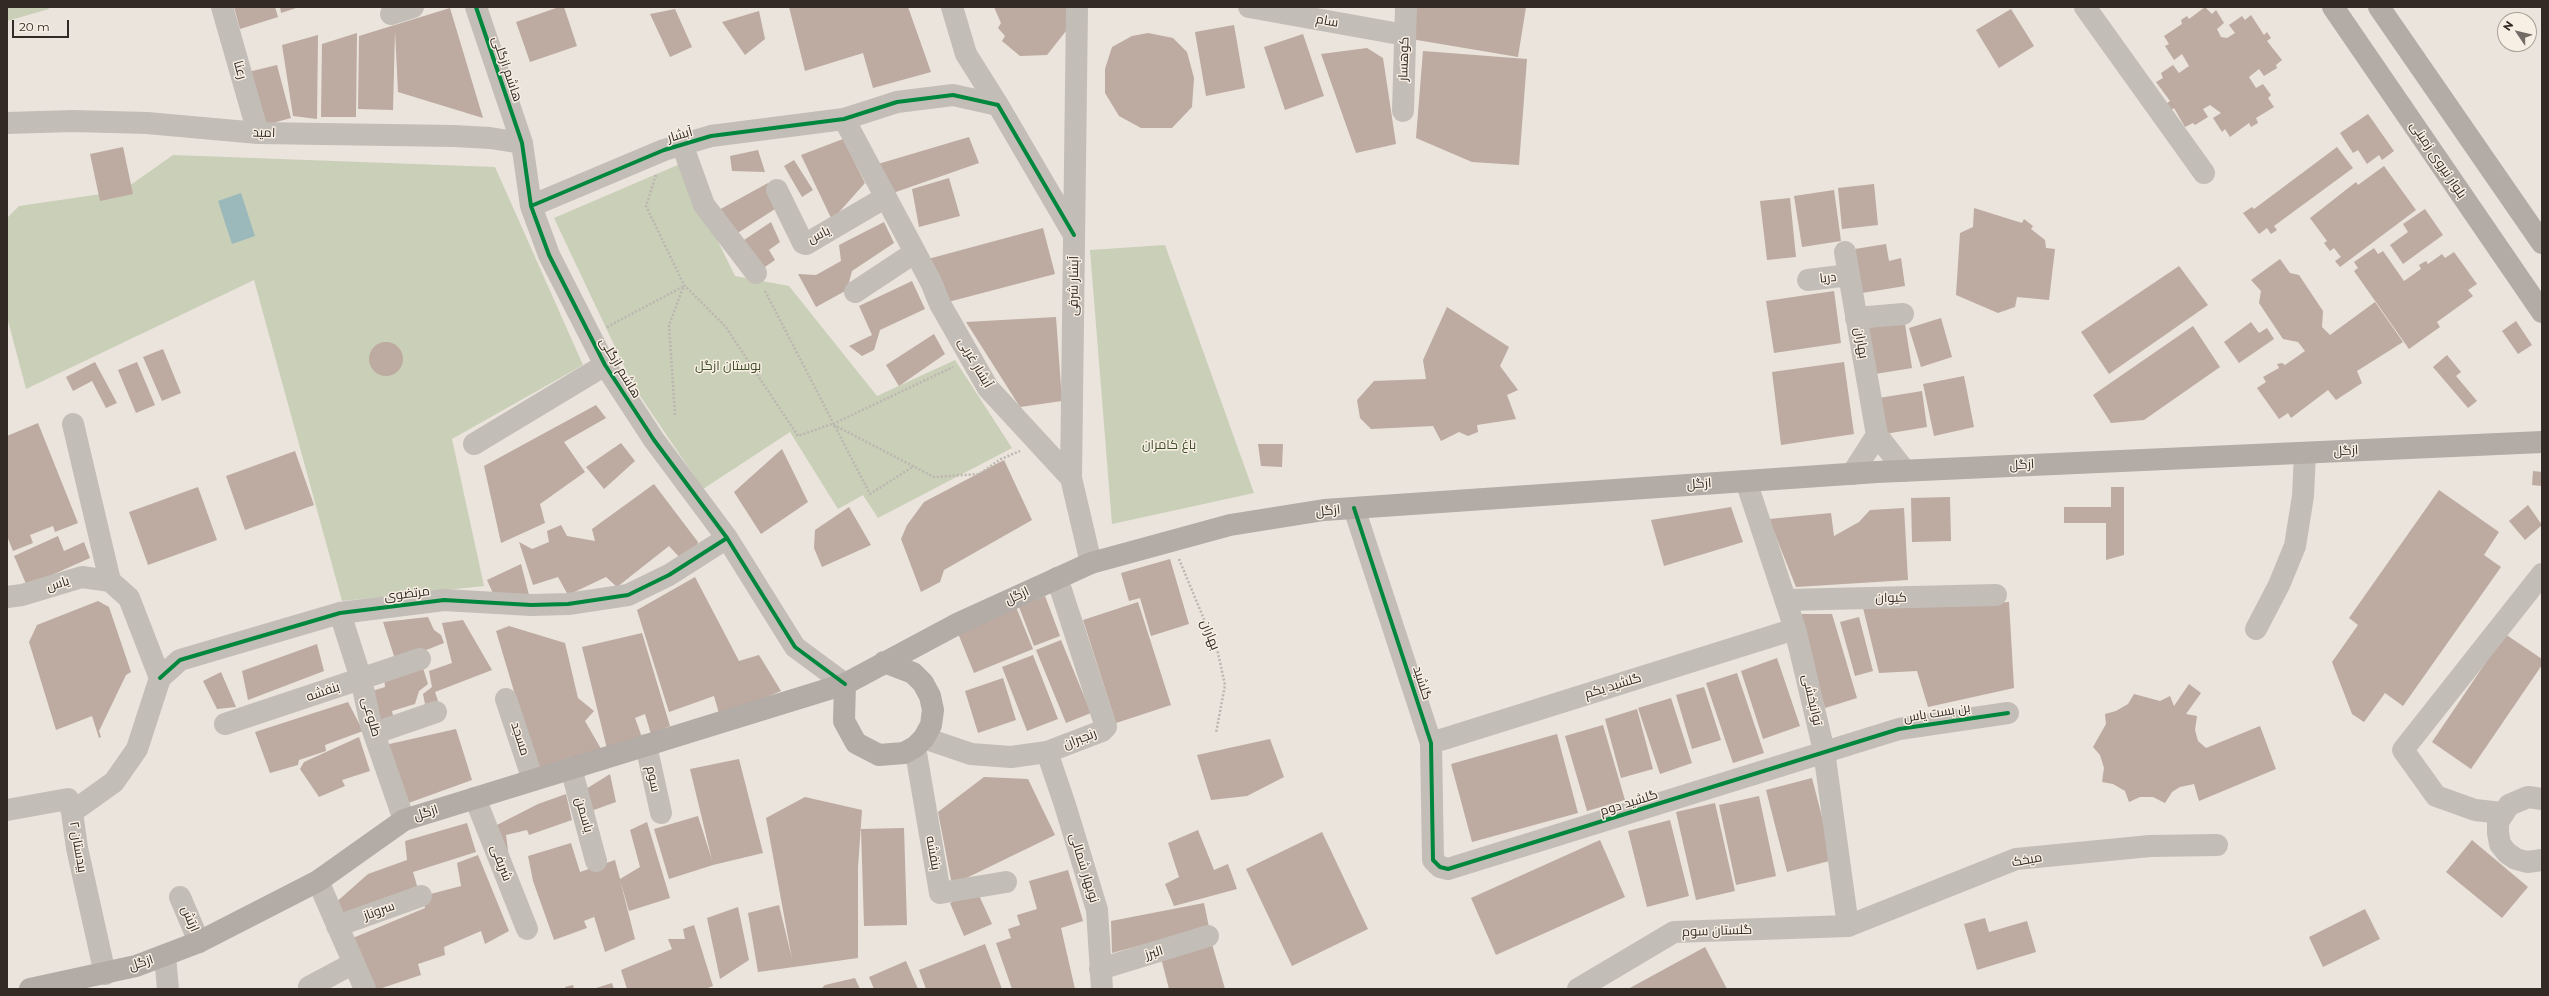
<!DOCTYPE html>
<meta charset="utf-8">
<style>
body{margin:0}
#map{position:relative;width:2549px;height:996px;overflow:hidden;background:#eae4dd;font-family:Montserrat,sans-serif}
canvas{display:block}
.frame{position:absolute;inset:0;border:8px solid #332a26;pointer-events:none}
.north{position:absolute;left:2497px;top:12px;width:40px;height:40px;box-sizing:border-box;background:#f8efe4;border:1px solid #a9a098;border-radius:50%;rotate:305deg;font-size:11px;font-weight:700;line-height:16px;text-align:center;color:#332a26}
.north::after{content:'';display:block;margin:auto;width:14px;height:18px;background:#736b66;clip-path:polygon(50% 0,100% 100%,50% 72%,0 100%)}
.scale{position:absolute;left:12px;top:20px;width:57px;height:18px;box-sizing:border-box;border:2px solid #332a26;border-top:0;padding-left:5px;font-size:12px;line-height:14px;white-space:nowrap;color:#332a26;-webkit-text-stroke:3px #f8efe4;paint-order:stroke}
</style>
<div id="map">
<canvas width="2549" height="996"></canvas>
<div class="frame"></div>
<div class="north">N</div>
<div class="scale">20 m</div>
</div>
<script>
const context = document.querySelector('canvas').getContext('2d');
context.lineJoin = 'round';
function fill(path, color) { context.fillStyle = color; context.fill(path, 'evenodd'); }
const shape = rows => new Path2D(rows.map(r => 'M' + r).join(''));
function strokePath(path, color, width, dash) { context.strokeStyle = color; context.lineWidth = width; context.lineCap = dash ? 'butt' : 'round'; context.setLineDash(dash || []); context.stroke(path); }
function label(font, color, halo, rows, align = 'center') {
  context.font = font + ' Montserrat,Cairo,sans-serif'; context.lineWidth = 3; context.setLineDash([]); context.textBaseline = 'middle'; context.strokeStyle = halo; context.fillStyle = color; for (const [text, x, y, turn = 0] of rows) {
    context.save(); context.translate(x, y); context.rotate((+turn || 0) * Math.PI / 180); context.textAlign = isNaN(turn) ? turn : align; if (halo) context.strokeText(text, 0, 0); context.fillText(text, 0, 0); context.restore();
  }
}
fill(shape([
 [7,7,48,7,49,9,7,21],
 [173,155,495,167,583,365,452,439,484,586,342,601,254,280,26,389,7,317,7,218,19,206,122,191],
 [680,164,735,276,789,286,877,396,955,360,1012,448,878,518,863,495,838,509,790,432,703,489,634,387,554,218],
 [1165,245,1254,493,1112,524,1090,250]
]), '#cacfb8');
fill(shape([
 [241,193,255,236,232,244,218,201]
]), '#9bb9ba');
fill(shape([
 [234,7,275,7,278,17,240,29],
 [280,7,299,7,281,13],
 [559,7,564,7,577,46,530,62,516,22],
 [789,7,908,7,931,72,873,88,863,53,805,71],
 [994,7,1068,7,1066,31,1047,55,1020,56,1002,41,1005,36,998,28,1001,23],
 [1417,7,1526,7,1518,57,1411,39],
 [2205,7,2212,14,2216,10,2224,23,2217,29,2221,37,2227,38,2235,33,2229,25,2242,16,2245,20,2251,15,2264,35,2267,32,2271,38,2267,41,2282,60,2276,65,2277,68,2264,76,2259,69,2249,77,2256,88,2263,84,2271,95,2268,98,2274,107,2256,118,2258,123,2251,127,2249,123,2230,137,2225,129,2222,132,2213,118,2221,113,2210,105,2203,109,2208,117,2195,125,2193,123,2185,127,2174,108,2170,111,2166,104,2170,101,2156,82,2163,78,2161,73,2173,65,2179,73,2189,66,2182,54,2174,60,2165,46,2169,44,2164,36,2182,24,2181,20,2187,16,2189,19],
 [450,8,483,118,398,92,395,31,393,110,358,109,359,36],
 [675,9,692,47,670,57,650,14],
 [2011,9,2034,46,1999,68,1976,30],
 [759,11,765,39,745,55,722,22],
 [1234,25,1245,88,1206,96,1195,32],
 [357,33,356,117,321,117,322,44],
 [1148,33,1173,38,1187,52,1194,78,1192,107,1172,128,1141,128,1119,116,1105,93,1105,69,1112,47,1132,36],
 [1303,34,1324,96,1285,110,1264,47],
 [318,35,317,119,293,116,282,45],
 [1367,48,1383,58,1396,144,1356,153,1321,54],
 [1423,51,1527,59,1519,165,1472,162,1416,138],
 [277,65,291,118,262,126,248,72],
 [2368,114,2394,151,2382,160,2379,155,2367,164,2358,150,2353,153,2340,133],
 [969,137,979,163,893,193,878,164],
 [843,139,865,183,832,220,801,155],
 [123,147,133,194,100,201,90,154],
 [2337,147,2353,168,2274,226,2277,230,2271,234,2267,228,2259,234,2243,213,2252,207,2254,209],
 [758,150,765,172,732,171,730,156],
 [794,160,813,190,802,197,784,166],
 [2384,166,2416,210,2340,267,2335,261,2341,257,2334,248,2330,251,2324,243,2327,241,2310,218,2356,182,2358,185],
 [949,178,960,216,919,227,912,189],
 [768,183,775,209,733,236,717,211],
 [1874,184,1878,225,1842,229,1838,188],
 [1834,190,1841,241,1802,247,1794,196],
 [1790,198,1796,257,1767,260,1760,201],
 [1974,208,2022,223,2024,219,2033,226,2031,229,2045,240,2046,248,2055,249,2049,300,2017,297,2015,307,1998,313,1956,295,1960,233,1973,227],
 [2425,209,2443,235,2403,264,2390,245,2408,232,2403,224],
 [771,222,780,242,769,250,775,260,762,269,744,240],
 [884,222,894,243,852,271,847,290,816,307,798,274,816,275,841,261,839,245],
 [1043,228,1055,274,948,302,928,259],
 [1886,244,1889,261,1901,258,1905,286,1862,293,1855,249],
 [2374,248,2378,254,2383,251,2404,281,2421,269,2419,265,2426,261,2428,264,2442,254,2445,258,2454,252,2477,284,2468,290,2473,296,2437,322,2440,327,2409,349,2354,271,2358,268,2354,262],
 [2280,259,2290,273,2299,275,2323,311,2322,327,2330,335,2375,302,2403,342,2357,371,2362,383,2336,400,2328,390,2291,418,2288,413,2279,419,2257,388,2266,382,2263,377,2279,368,2277,364,2282,363,2285,365,2305,351,2298,342,2283,339,2259,303,2261,291,2251,280],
 [2179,266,2208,305,2109,374,2081,332],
 [912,281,925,309,880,330,874,350,862,356,849,346,872,335,859,306],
 [1834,291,1841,343,1774,353,1766,301],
 [1447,307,1509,347,1500,366,1518,390,1507,395,1516,419,1477,425,1478,432,1468,436,1459,432,1441,441,1433,426,1371,429,1360,418,1357,400,1374,381,1426,379,1423,360],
 [1056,317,1062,401,1020,407,966,322],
 [1904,318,1912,368,1875,374,1867,325],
 [1941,318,1952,357,1921,367,1909,328],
 [2516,321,2532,345,2518,354,2502,331],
 [2251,322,2259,333,2267,328,2274,339,2239,363,2224,342],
 [2193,326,2220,367,2144,420,2111,423,2093,395],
 [934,334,945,354,899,386,886,365],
 '369 359a17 17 0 1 1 34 0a17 17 0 1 1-34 0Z',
 [163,349,181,393,162,401,143,357],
 [2447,355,2461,372,2456,376,2477,401,2468,408,2433,367],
 [95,362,117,403,106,408,92,381,73,391,66,377],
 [137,362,155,405,136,413,118,370],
 [1844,362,1854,434,1781,445,1772,372],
 [1964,376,1974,427,1934,436,1923,384],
 [1922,391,1927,427,1885,434,1879,398],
 [596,405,606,418,564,442,585,472,540,504,545,523,501,543,484,466],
 [38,423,78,523,55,532,53,526,30,535,33,543,13,551,7,536,7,436],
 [621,443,635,461,604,489,586,467],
 [1258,444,1283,444,1282,467,1261,466],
 [782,449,808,502,761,534,734,492],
 [295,451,314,505,245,530,226,476],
 [1004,460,1032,520,944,570,940,582,921,592,901,539,907,525,924,502],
 [2533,471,2542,472,2542,486,2532,485],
 [654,484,698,542,695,553,682,560,669,546,617,587,606,577,568,595,558,577,533,585,519,542,532,549,549,542,547,531,561,525,567,536,595,541,592,529],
 [198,487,217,540,148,565,129,512],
 [2111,487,2124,487,2124,555,2106,560,2106,523,2064,523,2064,507,2111,507],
 [2439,490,2499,532,2484,555,2501,567,2403,706,2385,693,2364,722,2352,714,2332,662,2358,625,2349,618],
 [1950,497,1951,541,1912,542,1911,498],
 [2528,505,2542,525,2525,540,2509,521],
 [849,507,871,545,822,567,814,548,815,530],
 [1731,507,1743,542,1664,566,1651,520],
 [1904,508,1908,580,1796,587,1769,519,1831,513,1834,536,1859,522,1870,510],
 [58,536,64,551,84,542,90,558,27,586,14,556],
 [1170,559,1189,624,1151,636,1140,598,1129,601,1121,573],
 [521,564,529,595,496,600,487,580],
 [695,577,739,661,759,655,781,691,720,717,714,696,669,712,637,610],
 [1045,596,1060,636,1034,646,1019,607],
 [98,601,109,607,131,672,126,675,99,731,101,737,99,738,92,716,56,730,29,642,37,625],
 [1138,602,1171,705,1116,723,1083,620],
 [2009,602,2014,688,1928,707,1917,671,1879,673,1863,608],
 [1016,607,1033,649,974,673,957,631],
 [1802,614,1832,614,1857,698,1825,708,1802,630],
 [428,617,434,630,441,635,444,643,396,662,383,622],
 [1859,617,1873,671,1855,676,1840,622],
 [463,620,492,670,435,692,438,701,425,704,423,694,432,687,429,671,452,663,442,623],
 [509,626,565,643,578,698,594,711,585,721,604,754,549,770,536,765,496,631],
 [642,633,670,726,651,734,645,714,635,718,643,740,608,753,582,647],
 [2505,634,2542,659,2542,665,2471,769,2432,742],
 [1061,640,1091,713,1066,723,1036,650],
 [317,644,324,671,248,700,242,671],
 [1033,655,1058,719,1027,731,1002,667],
 [1777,658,1800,726,1763,739,1741,671],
 [423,668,428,684,419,691,415,704,392,711,394,720,377,726,369,692,385,687,384,675],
 [221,672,236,707,217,709,203,681],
 [1737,673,1764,753,1733,763,1706,683],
 [1003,678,1016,720,978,733,965,691],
 [2189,684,2201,693,2186,714,2197,716,2195,730,2198,741,2206,748,2260,726,2276,769,2199,801,2194,784,2180,787,2172,792,2165,803,2153,797,2140,797,2129,802,2125,791,2113,784,2102,782,2104,768,2100,755,2093,747,2106,724,2105,714,2116,711,2128,704,2134,694,2160,701,2170,696,2174,706],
 [1704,687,1721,740,1692,749,1676,695],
 [1671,698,1692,763,1660,774,1638,708],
 [348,702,363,731,325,745,326,751,299,760,298,765,270,773,255,732],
 [1637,709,1653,769,1621,778,1605,719],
 [1603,725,1625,800,1587,811,1565,736],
 [456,729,472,780,403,805,385,745],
 [1557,734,1578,813,1472,842,1451,764],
 [359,737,370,771,342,780,345,786,319,797,300,769,304,762],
 [1270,739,1284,777,1247,796,1211,800,1197,755],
 [739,759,763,853,713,865,669,879,654,829,698,816,712,860,690,769],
 [610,774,616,802,591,811,586,789],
 [984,777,1028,779,1055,835,952,885,938,812],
 [1812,778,1833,860,1787,872,1766,790],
 [566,794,572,820,529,835,527,830,506,835,509,858,491,828,538,804],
 [1759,796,1776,876,1736,885,1719,805],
 [805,797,862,810,858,867,858,958,758,972,748,913,779,905,792,959,766,818],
 [1715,803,1735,891,1696,900,1676,812],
 [1670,820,1689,896,1647,907,1628,831],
 [647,822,670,898,629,911,620,880,635,939,605,952,593,913,594,917,584,921,587,928,554,940,533,881,528,856,571,843,580,872,615,860,620,879,640,867,630,830],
 [467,823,476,852,413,872,418,889,339,916,333,905,368,874,407,860,405,841],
 [904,828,907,925,864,926,861,829],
 [1198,830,1214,870,1228,864,1237,889,1174,906,1165,884,1179,877,1168,843],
 [1322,832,1368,929,1292,966,1246,869],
 [1600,840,1625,897,1496,955,1471,898],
 [2472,840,2528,887,2502,918,2446,872],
 [478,855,509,931,485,944,481,931,444,947,445,955,418,964,421,975,379,989,369,989,348,940,425,908,423,896,461,886,457,863],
 [1068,870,1083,921,1061,928,1075,989,1012,989,996,943,1011,938,1008,929,1020,925,1017,915,1037,909,1029,881],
 [977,891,992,924,964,936,950,903],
 [1204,903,1209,927,1112,953,1111,921],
 [738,907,749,960,720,979,707,918],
 [2365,909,2380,939,2323,967,2309,937],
 [1985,918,1989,932,2027,921,2036,952,1977,970,1964,924],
 [694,925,713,986,705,989,627,989,621,970,672,949,668,939,685,939,683,929],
 [985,944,1002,989,926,989,919,970],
 [1212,944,1225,989,1169,989,1161,958],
 [1705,947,1727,989,1628,989],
 [906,961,918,989,874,989,869,977],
 [855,978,860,989,821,989,825,985],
 [612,983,614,989,593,989],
 [573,985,574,989,565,989,565,987]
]), '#bdaaa0');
strokePath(shape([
 [656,175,646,206,684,285,725,326,798,436,832,424,934,477,979,474,1001,459,1020,451],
 [765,291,870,494,914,466],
 [607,327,684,286],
 [675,415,669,325,684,285],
 [833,424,953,367],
 [1179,559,1218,653,1225,685,1216,733]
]), '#bcb6b0', 2.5, [2, 2]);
strokePath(shape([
 [222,7,258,133],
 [476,7,522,143,531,206,549,255,605,365,654,440,727,538,795,647,845,684],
 [952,7,966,54,998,105],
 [1077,7,1071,478,1091,563],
 [1249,7,1405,35],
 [2085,7,2204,173],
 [391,14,413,7],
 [1403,111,1406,7],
 [844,119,931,282,940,304,988,388,1071,478],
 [7,123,73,121,147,123,258,133,454,136,490,138,522,143],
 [682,144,704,205,756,273],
 [777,190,803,243,806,244,886,197],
 [531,206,664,150,711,136,844,119,897,102,953,95,998,105,1074,235],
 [1845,252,1877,435],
 [1808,280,1849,275],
 [855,292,914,253],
 [1856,318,1903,314],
 [73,424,110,581,129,598,160,678],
 [474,444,605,365],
 [1852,474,1877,435,1905,471],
 [1746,481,1795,629,1824,751,1848,926],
 [1354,508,1431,743,1433,860,1440,867,1448,869,1899,729,2008,713],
 [7,597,22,595,82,577,110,581],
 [1786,600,1996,595],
 [340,613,361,679,371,725,404,820],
 [2256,629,2279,585,2295,546,2303,496,2305,453],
 [160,678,180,660,340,613,444,600,531,605,568,604,628,595,669,575,727,538],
 [506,699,533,780],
 [225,724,420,659],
 [375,733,436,712],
 [924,738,971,754,1011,757,1047,752,1102,731,1106,727,1057,578],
 [1431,743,1795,629],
 [646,745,661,813],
 [915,747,940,893,1006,882],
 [1047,752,1065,805,1097,910,1102,989],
 [571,768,596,861],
 [475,798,527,929],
 [2542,799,2528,797,2509,805,2498,822,2498,833,2500,844,2507,853,2516,859,2527,862,2542,860],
 [7,810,68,799,72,812],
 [2502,813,2475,810,2436,796,2403,750,2542,574],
 [318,881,365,989],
 [180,897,199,942],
 [337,926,421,896],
 [165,956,168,989],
 [1100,969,1208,936],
 [105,974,77,848,72,812,114,782,137,749,160,678],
 [309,987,354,963],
 [1578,989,1674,932,1848,926,2016,859,2150,846,2217,845]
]), '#c3bdb7', 22);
strokePath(shape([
 [2333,7,2542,312],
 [2379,7,2542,243],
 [845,684,844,721,856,743,879,755,904,753,915,747,924,738,931,725,933,710,930,696,923,683,913,673,884,662],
 [30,989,136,966,199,942,318,881,404,820,845,684,959,623,1091,563,1230,525,1324,510,1877,472,2542,442]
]), '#b2aba6', 22);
strokePath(shape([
 [476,7,522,143,531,206,549,255,605,365,654,440,727,538,795,647,845,684],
 [531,206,664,150,711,136,844,119,897,102,953,95,998,105,1074,235],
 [1354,508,1431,743,1433,860,1440,867,1448,869,1899,729,2008,713],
 [160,678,180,660,340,613,444,600,531,605,568,604,628,595,669,575,727,538]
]), '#00873e', 4);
label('13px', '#332a26', '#f8efe4', [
 ["سام",1327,21,10],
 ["کوهسار",1404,59,-88],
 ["هاشم ازگلی",507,69,71],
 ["رعنا",240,70,74],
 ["امید",264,133,2],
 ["آبشار",680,135,-16],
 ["بلوار نیروی زمینی",2438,160,56],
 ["یاس",819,235,-26],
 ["دریا",1828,278,-6],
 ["آبشار شرقی",1074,286,-89],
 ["بهاران",1861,343,80],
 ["آبشار غربی",975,363,60],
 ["هاشم ازگلی",620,368,59],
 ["ازگل",2346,451,-3],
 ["ازگل",2022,465,-3],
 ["ازگل",1699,484,-4],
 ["ازگل",1328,511,-6],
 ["یاس",58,584,-17],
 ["مرتضوی",407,594,-7],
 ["ازگل",1017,596,-25],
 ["کیوان",1891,598,-1],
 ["بهاران",1210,635,68],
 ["گلشید",1422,683,72],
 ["گلشيد يكم",1613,686,-17],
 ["بنفشه",323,692,-19],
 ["توانبخشی",1812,700,77],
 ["بن بست یاس",1937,713,-9],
 ["طلوعی",371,717,74],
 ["مسجد",520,739,72],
 ["رنجبران",1080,739,-21],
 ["سوم",653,779,78],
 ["گلشيد دوم",1629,803,-17],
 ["ازگل",426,813,-17],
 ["یاسمن",584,815,74],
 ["بیدستان ۲",78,847,80],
 ["بنفشه",933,853,80],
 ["میخک",2027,860,-10],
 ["شریفی",501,863,69],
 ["نوبهار شمالی",1084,868,73],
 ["سروناز",379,911,-20],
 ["ارتش",190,919,67],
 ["گلستان سوم",1717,931,-2],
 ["البرز",1154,953,-17],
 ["ازگل",141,963,-18]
]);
label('13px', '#41502b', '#f8efe4', [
 ["بوستان ازگل",728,366],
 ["باغ کامران",1169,445]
]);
</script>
